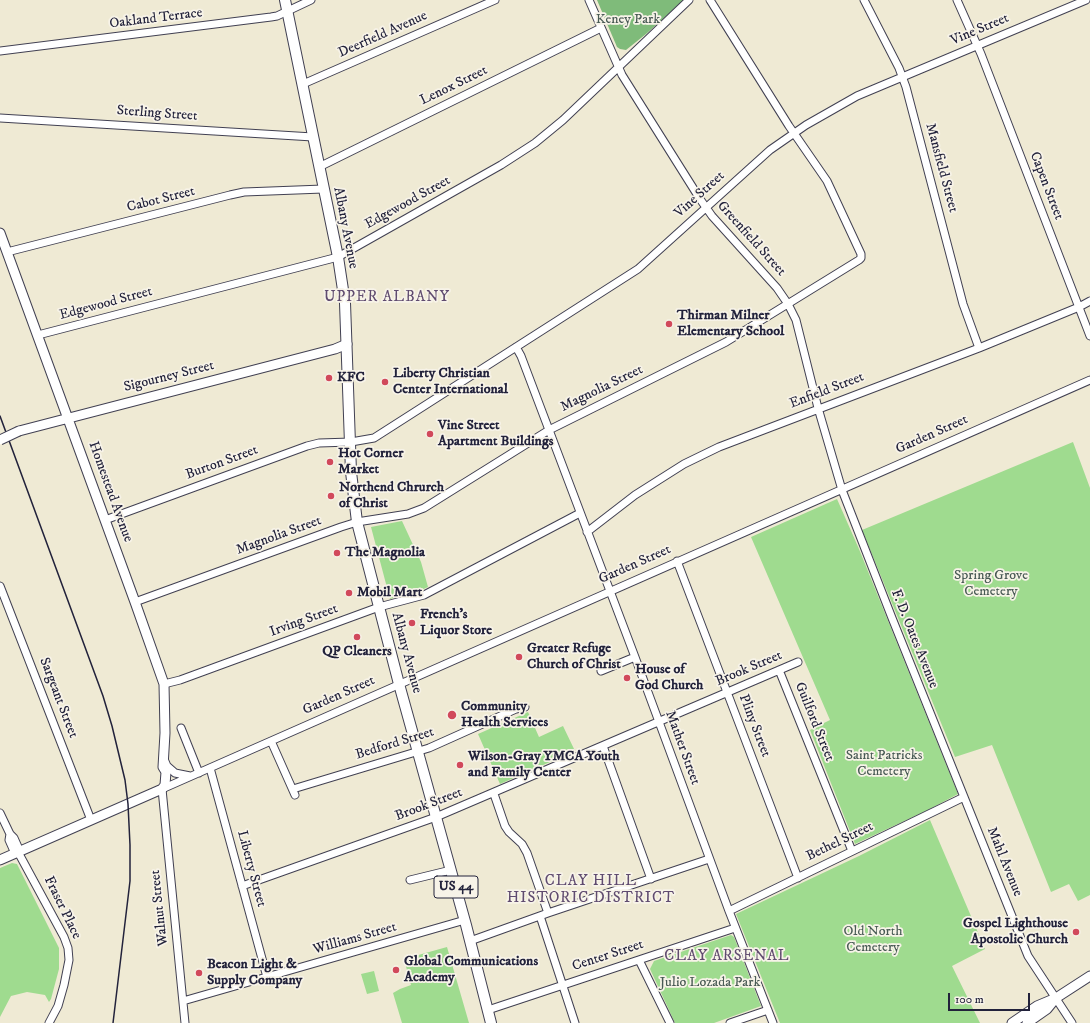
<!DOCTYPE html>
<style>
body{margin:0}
#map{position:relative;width:1090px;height:1023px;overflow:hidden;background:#efead4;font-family:"IM FELL DW Pica",serif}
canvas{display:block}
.scale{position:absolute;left:948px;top:993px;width:82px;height:18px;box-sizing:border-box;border:2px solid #22223b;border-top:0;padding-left:5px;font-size:12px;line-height:14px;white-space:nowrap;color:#22223b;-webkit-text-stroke:3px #f7f3e8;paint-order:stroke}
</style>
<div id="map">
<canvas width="1090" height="1023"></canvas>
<div class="scale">100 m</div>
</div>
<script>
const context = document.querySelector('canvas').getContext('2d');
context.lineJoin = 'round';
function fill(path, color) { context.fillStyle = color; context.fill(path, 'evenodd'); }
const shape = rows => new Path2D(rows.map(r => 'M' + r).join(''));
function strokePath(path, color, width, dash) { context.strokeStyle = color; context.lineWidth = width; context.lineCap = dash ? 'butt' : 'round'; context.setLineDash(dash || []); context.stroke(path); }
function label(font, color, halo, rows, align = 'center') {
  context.font = font + ' "IM FELL DW Pica",serif'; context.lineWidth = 3.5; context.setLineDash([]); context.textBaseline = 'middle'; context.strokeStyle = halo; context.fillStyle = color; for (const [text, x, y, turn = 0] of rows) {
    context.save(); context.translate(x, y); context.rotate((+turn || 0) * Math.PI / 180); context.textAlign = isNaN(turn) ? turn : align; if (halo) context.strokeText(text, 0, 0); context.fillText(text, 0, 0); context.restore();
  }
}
fill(shape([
 [1073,442,1090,488,1090,895,1078,901,1069,884,1051,892,992,745,955,757,862,530],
 [837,499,859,549,958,794,928,810,855,844,810,730,830,720,751,537],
 [402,521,421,562,428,587,419,591,390,599,371,527],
 [528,712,539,737,563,726,575,751,500,784,478,734],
 [930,820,985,949,952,966,980,1023,780,1023,736,914,859,856],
 [12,863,17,864,59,948,59,969,51,999,49,1002,45,995,27,992,11,996,0,1017,0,868],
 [731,935,734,937,761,1006,714,1023,675,1023,650,969,654,961],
 [447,947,469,1023,402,1023,393,993,400,989,411,985,404,959],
 [374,971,379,991,367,994,361,974]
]), '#9fdb8f');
fill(shape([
 [597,0,684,0,646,34,626,50,620,49,617,47]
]), '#7fbb7a');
const minor = shape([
 [589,0,622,75,700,199,712,216,777,288,788,304,796,320,818,408,842,490,892,618,1028,956,1072,1023],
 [864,0,899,68,906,87,963,304,979,348],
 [957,0,981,54,1090,336],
 [0,51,271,17,277,16,311,0],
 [303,84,495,0],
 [0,118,313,137],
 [319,167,601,28],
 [7,252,230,195,244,192,323,189],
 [38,335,338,257,501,165,535,143,563,120,689,0],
 [516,347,521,356,635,657,729,911,773,1023],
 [105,520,307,446,319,443,351,442,374,438,638,269,770,150,806,125,857,96,1086,0],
 [587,532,635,495,684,464,719,447,979,348,1079,307,1090,301],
 [677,561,798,878],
 [0,586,91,820],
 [135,602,341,527,357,522,408,514,424,508,549,430,726,342,859,260,861,258,861,254,827,181,789,126,710,0],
 [779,670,852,851],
 [601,671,635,657],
 [164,684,180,680,379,607,424,595,580,513],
 [181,728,199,773],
 [271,741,295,795],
 [603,746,651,879],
 [164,759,167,766,175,773,190,776],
 [210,768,267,977],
 [293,789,429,748,516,709,525,707],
 [494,794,505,826,509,832,522,844,527,853,548,913],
 [0,813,10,834,14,838,18,847,18,852,64,937,68,948,69,960,64,985,58,1006,49,1023],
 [10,834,9,840,13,849,18,852],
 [410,880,451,870],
 [242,886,436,817,798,662],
 [729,911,964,797],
 [540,916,575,1023],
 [470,941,548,913,709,859],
 [639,960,670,1023],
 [183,1001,465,920],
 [488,1010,735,928],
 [185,1023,162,789,1090,380],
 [730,1023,768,1010]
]);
const major = shape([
 [0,233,135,602,164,684,165,733,163,767,166,772,165,785,162,789],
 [19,431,335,349,347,344],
 [0,860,162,789],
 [1012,1023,1037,1006,1056,998,1090,976],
 [1027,1023,1047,1009,1056,998]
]);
const highway = shape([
 [285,0,338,257,345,303,351,472,357,522,399,684,466,925,491,1023]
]);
strokePath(minor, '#414052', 9);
strokePath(major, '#414052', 11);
strokePath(highway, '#414052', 12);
strokePath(minor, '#fff', 7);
strokePath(major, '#fff', 9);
strokePath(highway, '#fff', 10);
strokePath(shape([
 [0,416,103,696,112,726,125,780,128,804,130,845,130,881,113,1023]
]), '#22223b', 1.5);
const majorBridge = shape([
 [0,440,19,431]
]);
strokePath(majorBridge, '#414052', 11, []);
strokePath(majorBridge, '#fff', 9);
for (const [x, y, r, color] of [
 [669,324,4,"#d1495b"],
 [329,378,4,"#d1495b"],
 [385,382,4,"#d1495b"],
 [430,434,4,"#d1495b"],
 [330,462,4,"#d1495b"],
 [331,496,4,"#d1495b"],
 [337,553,4,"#d1495b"],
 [349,593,4,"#d1495b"],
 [412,623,4,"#d1495b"],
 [357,637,4,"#d1495b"],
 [519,657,4,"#d1495b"],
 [627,678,4,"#d1495b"],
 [452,715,5,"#d1495b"],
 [460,765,4,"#d1495b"],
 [1076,932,4,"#d1495b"],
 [396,970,4,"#d1495b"],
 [199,973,4,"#d1495b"]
]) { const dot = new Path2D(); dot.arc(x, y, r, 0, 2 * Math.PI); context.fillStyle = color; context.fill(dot); strokePath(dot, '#f7f3e8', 1.5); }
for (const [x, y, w] of [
 [456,887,44]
]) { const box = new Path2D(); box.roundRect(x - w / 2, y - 11, w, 22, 3); context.fillStyle = '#f7f3e8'; context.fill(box); strokePath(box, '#22223b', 1); }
label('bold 13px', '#22223b', null, [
 ["US 44",456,887]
]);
label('14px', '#22223b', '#f7f3e8', [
 ["Oakland Terrace",156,19,-7],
 ["Vine Street",980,30,-23],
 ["Deerfield Avenue",383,35,-24],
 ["Lenox Street",454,86,-26],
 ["Sterling Street",157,114,4],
 ["Mansfield Street",941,168,75],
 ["Capen Street",1046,186,69],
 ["Vine Street",700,195,-42],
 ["Cabot Street",161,200,-14],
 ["Edgewood Street",408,203,-29],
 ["Albany Avenue",345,228,79],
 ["Greenfield Street",751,239,48],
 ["Edgewood Street",106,304,-15],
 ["Sigourney Street",169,377,-14],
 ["Magnolia Street",602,389,-26],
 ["Enfield Street",827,391,-21],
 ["Garden Street",932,435,-24],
 ["Burton Street",222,463,-20],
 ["Homestead Avenue",110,492,70],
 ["Magnolia Street",279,536,-20],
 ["Garden Street",635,565,-24],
 ["Irving Street",304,621,-20],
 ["F. D. Oates Avenue",914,639,68],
 ["Albany Avenue",406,653,75],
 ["Brook Street",749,669,-23],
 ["Garden Street",339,696,-24],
 ["Sargeant Street",58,698,69],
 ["Guilford Street",814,722,68],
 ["Pliny Street",754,726,69],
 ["Bedford Street",395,744,-17],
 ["Mather Street",682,748,70],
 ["Brook Street",429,805,-21],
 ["Bethel Street",840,842,-26],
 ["Mahl Avenue",1004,862,68],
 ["Liberty Street",251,869,75],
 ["Fraser Place",62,908,64],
 ["Walnut Street",160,908,-96],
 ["Williams Street",355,939,-16],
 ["Center Street",608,956,-18]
]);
label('14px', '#485a54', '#f7f3e8', [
 ["Keney Park",628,20],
 ["Spring Grove",991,576],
 ["Cemetery",991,592],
 ["Saint Patricks",884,756],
 ["Cemetery",884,772],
 ["Old North",873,932],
 ["Cemetery",873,948],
 ["Julio Lozada Park",710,983]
]);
label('bold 14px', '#22223b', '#f7f3e8', [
 ["Thirman Milner",677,316],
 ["Elementary School",677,332],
 ["Liberty Christian",393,374],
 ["Center International",393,390],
 ["KFC",337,378],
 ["Vine Street",438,426],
 ["Apartment Buildings",438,442],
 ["Hot Corner",338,454],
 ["Market",338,470],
 ["Northend Chrurch",339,488],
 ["of Christ",339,504],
 ["The Magnolia",345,553],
 ["Mobil Mart",357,593],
 ["French's",420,615],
 ["Liquor Store",420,631],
 ["Greater Refuge",527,649],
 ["Church of Christ",527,665],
 ["QP Cleaners",357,652,"center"],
 ["House of",635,670],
 ["God Church",635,686],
 ["Community",461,707],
 ["Health Services",461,723],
 ["Wilson-Gray YMCA Youth",468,757],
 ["and Family Center",468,773],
 ["Gospel Lighthouse",1068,924,"right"],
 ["Apostolic Church",1068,940,"right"],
 ["Global Communications",404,962],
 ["Academy",404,978],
 ["Beacon Light &",207,965],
 ["Supply Company",207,981]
], 'left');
context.letterSpacing = '1px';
label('15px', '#5f4b6f', '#f7f3e8', [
 ["UPPER ALBANY",387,298],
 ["CLAY HILL",591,882],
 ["HISTORIC DISTRICT",591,899],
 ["CLAY ARSENAL",727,957]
]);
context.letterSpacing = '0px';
</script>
